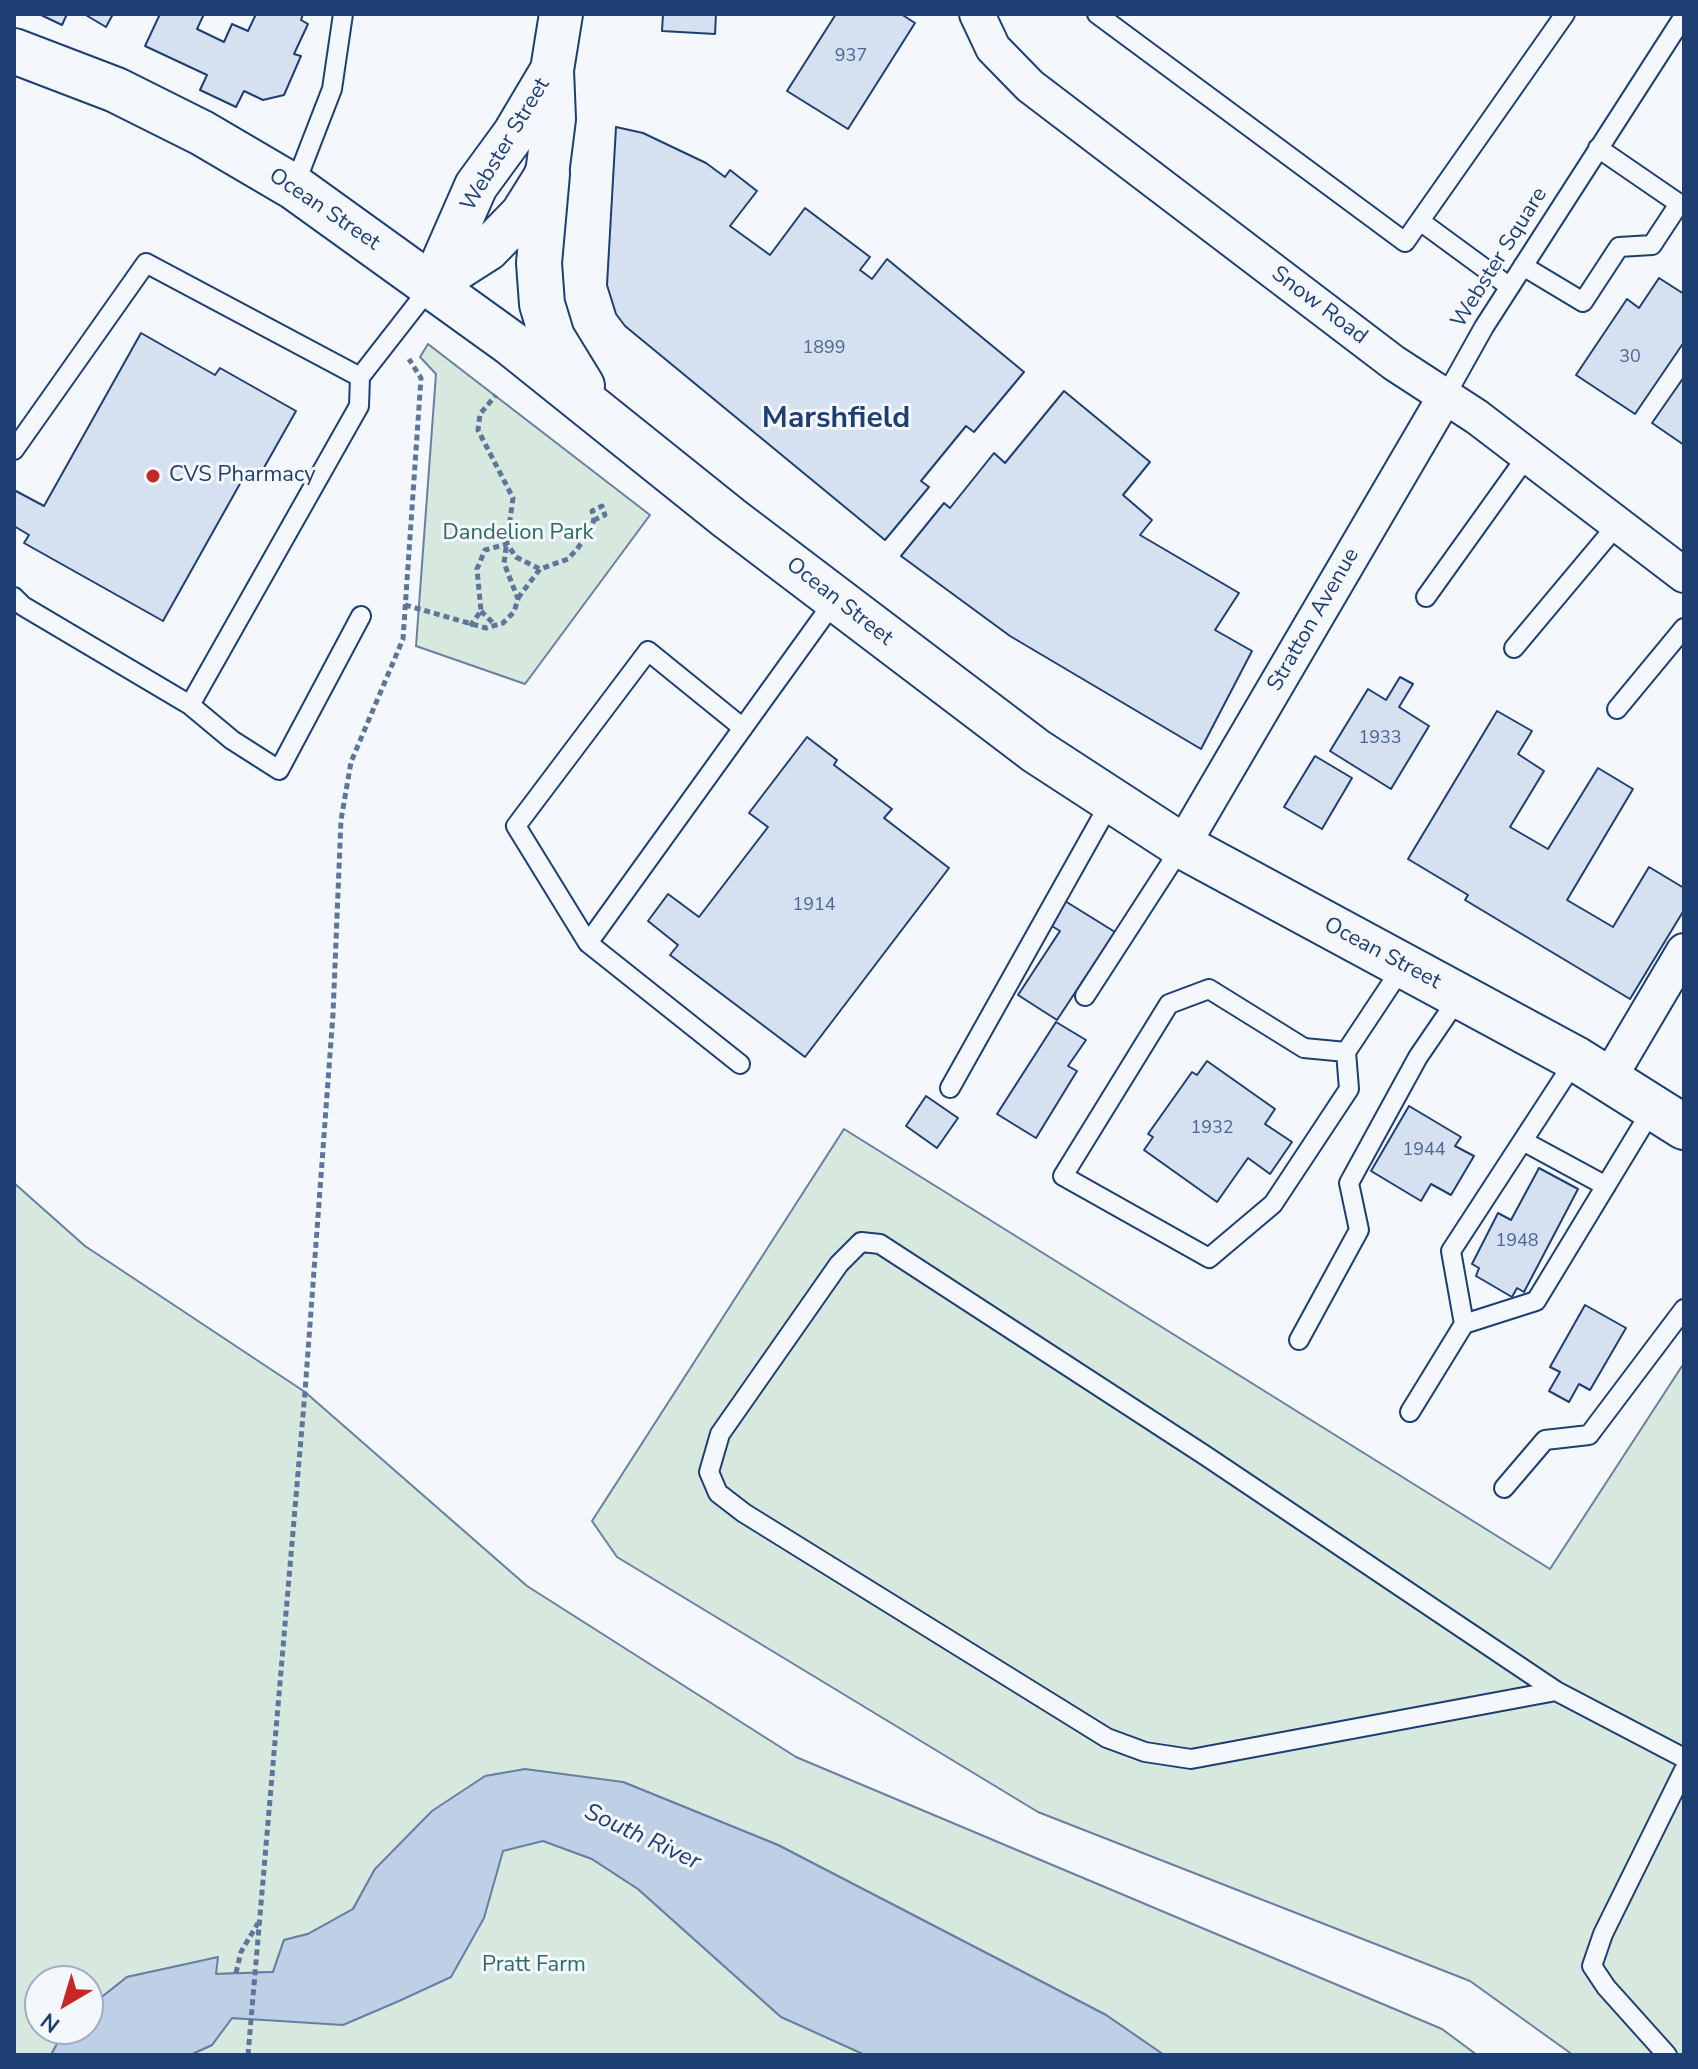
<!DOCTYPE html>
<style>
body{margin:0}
#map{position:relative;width:1698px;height:2069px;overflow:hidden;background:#f4f7fb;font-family:"Nunito Sans",sans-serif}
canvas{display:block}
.frame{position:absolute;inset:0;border:16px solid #1d3f73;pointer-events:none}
.north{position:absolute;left:24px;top:1965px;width:80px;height:80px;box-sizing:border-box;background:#f4f7fb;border:2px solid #9eadc5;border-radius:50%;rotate:218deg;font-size:22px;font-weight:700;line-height:32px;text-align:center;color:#1d3f73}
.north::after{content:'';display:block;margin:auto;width:28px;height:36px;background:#c62828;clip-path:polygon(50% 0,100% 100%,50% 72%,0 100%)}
</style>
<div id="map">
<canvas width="1698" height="2069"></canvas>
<div class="frame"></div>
<div class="north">N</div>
</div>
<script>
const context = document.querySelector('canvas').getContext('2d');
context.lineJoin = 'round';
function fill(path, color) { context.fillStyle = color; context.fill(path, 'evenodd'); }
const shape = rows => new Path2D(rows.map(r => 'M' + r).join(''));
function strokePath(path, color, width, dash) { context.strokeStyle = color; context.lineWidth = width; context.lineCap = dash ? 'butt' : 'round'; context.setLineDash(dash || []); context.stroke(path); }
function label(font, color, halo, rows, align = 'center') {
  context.font = font + ' "Nunito Sans",sans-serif'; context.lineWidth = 6; context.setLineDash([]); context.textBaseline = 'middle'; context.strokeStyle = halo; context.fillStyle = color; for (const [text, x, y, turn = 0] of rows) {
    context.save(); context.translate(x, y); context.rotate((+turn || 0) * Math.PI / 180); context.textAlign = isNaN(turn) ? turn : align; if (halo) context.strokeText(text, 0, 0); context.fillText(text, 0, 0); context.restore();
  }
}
const green = shape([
 [428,344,650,515,525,684,416,646,436,374,420,357,428,344],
 [844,1129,1550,1569,1684,1363,1684,2055,1573,2055,1470,1981,1038,1812,617,1557,592,1521,844,1129],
 [14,1183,85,1246,305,1392,527,1586,796,1757,1442,2029,1477,2055,1164,2055,1106,2015,778,1845,623,1782,375,1869,353,1909,308,1934,284,1940,273,1972,215,1974,217,1958,127,1977,88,2008,88,1981,40,1981,40,2029,65,2029,51,2055,14,2055,14,1183],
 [513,1829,592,1859,638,1889,781,2017,883,2055,190,2055,212,2045,232,2018,296,2021,513,1829]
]);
fill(green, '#d7e8df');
strokePath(green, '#687fa3', 2);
const water = shape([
 [525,1769,623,1782,778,1845,1106,2015,1164,2055,865,2055,781,2017,638,1889,592,1859,543,1841,503,1851,484,1918,451,1977,399,2001,343,2025,232,2018,212,2045,190,2055,51,2055,65,2029,88,2029,88,2008,127,1977,218,1957,216,1974,273,1972,284,1940,308,1934,353,1909,375,1869,432,1811,485,1776,525,1769]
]);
fill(water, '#bed0e5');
strokePath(water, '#687fa3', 2);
const building = shape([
 [39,14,67,14,62,25,39,14],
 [84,14,113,14,106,27,84,14],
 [160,14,204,14,197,29,224,42,232,24,248,31,256,14,303,14,301,20,308,24,294,54,301,56,284,95,263,100,244,91,236,107,200,90,207,75,145,46,160,14],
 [663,14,716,14,715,34,662,31,663,14],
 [836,14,901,14,915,23,848,129,787,91,836,14],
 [616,127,643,133,706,163,725,177,730,170,757,191,730,226,770,255,805,208,870,257,860,270,872,279,887,259,1024,372,974,432,966,426,921,481,929,487,885,540,625,326,616,314,607,285,616,127],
 [1659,278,1684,294,1684,342,1635,414,1576,375,1627,299,1639,308,1659,278],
 [141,333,215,375,220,368,296,411,257,480,246,473,163,621,24,543,29,535,14,526,14,490,44,506,141,333],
 [1684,377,1684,445,1652,423,1684,377],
 [1064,391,1150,462,1123,495,1152,520,1140,535,1239,593,1215,630,1252,651,1201,749,1010,636,901,556,944,503,950,508,994,453,1005,463,1064,391],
 [1400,677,1413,684,1399,707,1429,726,1391,789,1330,751,1368,689,1386,700,1400,677],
 [1497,711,1532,731,1518,754,1544,771,1510,827,1548,849,1598,768,1633,789,1567,900,1613,927,1649,867,1684,888,1684,910,1630,999,1465,900,1468,895,1408,859,1497,711],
 [807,737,837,760,834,765,892,809,884,818,949,868,805,1057,670,955,678,945,648,921,668,894,699,917,768,827,749,813,807,737],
 [1315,756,1352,778,1322,829,1284,807,1315,756],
 [1065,901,1115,932,1057,1020,1018,995,1060,931,1050,925,1065,901],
 [1056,1022,1086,1040,1068,1066,1077,1071,1036,1138,997,1114,1056,1022],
 [1207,1061,1275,1109,1265,1124,1292,1142,1270,1174,1248,1158,1217,1202,1144,1150,1153,1137,1148,1134,1192,1072,1197,1075,1207,1061],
 [926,1096,958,1118,937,1148,906,1126,926,1096],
 [1409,1106,1461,1137,1455,1146,1474,1156,1451,1195,1431,1184,1421,1201,1371,1171,1409,1106],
 [1539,1168,1578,1189,1524,1292,1517,1288,1512,1297,1476,1276,1479,1268,1472,1264,1498,1213,1511,1220,1539,1168],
 [1585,1305,1626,1328,1590,1390,1579,1384,1569,1402,1549,1391,1560,1372,1550,1367,1585,1305]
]);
fill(building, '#d5e0f0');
strokePath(building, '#1d3f73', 2);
const service = shape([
 [1097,14,1405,242,1565,14],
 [1598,148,1684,207],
 [294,187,332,89,343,14],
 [1420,221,1510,287],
 [1523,266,1583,302,1619,247,1652,245,1679,204],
 [1446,395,1484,327,1684,16],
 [14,450,146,263,360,377],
 [14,597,23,606,190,705,359,406,360,377,431,286],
 [1426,597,1527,456],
 [1514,648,1617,525],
 [190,705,232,740,279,770,361,616],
 [1617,709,1684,628],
 [588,943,516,826,648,651,743,728],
 [1085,996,1182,846],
 [1346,1052,1304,1048,1209,989,1169,1004,1063,1176,1209,1258,1273,1204,1349,1089,1346,1052,1403,966],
 [740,1064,588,943,835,600],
 [950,1088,1111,801],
 [1523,1141,1606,1186],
 [1464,1324,1451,1251,1576,1059],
 [1299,1340,1359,1230,1349,1183,1418,1057,1459,997],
 [1410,1412,1464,1324,1536,1301,1653,1108],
 [1504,1488,1545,1440,1589,1435,1684,1309],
 [1556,1691,1191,1759,1145,1752,1107,1738,744,1513,718,1493,709,1472,720,1434,839,1264,861,1242,880,1244,1206,1456,1556,1691,1684,1758],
 [1667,2055,1606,1987,1592,1966,1603,1934,1684,1770]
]);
const minor = shape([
 [977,14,993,48,1030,86,1394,363,1477,417,1684,575],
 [1182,846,1446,395],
 [1609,1078,1684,951]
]);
const tertiary = shape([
 [433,284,488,249,522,214,547,174,554,119,552,70,561,14],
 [433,284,476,186,514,134,552,70]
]);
const secondary = shape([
 [14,51,116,90,202,133,294,187,512,344,729,518,1036,751,1182,846,1576,1059,1684,1127],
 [547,174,539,263,542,304,552,337,582,386]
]);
strokePath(service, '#1d3f73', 22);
strokePath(minor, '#1d3f73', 38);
strokePath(tertiary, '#1d3f73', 46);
strokePath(secondary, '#1d3f73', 48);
strokePath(shape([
 [518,598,540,569,568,559,577,549,589,533,594,520,592,511,602,506,605,515,594,520],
 [405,605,486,628,503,623,514,612,518,599,504,563,513,498,478,430,480,414,496,395],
 [481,611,496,626],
 [470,626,481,611,477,569,485,550,507,544,516,557,540,569],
 [236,1973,241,1952,258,1923],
 [248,2055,305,1392,333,1014,341,820,351,762,403,639,421,378,409,359]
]), '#5e769c', 5, [6, 4]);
strokePath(service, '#f4f7fb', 18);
strokePath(minor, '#f4f7fb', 34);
strokePath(tertiary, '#f4f7fb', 42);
strokePath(secondary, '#f4f7fb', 44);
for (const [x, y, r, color] of [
 [153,476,8,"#c62828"]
]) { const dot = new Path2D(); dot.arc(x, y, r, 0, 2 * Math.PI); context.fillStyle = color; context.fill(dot); strokePath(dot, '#f4f7fb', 3); }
label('18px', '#4b6792', null, [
 ["937",851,57],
 ["1899",824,349],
 ["30",1630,358],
 ["1933",1380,739],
 ["1914",814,906],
 ["1932",1212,1129],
 ["1944",1424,1151],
 ["1948",1517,1242]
]);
label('22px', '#1d3f73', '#f4f7fb', [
 ["Webster Street",506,145,-59],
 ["Ocean Street",324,210,34],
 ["Webster Square",1500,258,-58],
 ["Snow Road",1319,306,37],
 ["Ocean Street",839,602,38],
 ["Stratton Avenue",1314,620,-60],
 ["Ocean Street",1382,954,28]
]);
label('22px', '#1d3f73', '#f4f7fb', [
 ["CVS Pharmacy",169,476]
], 'left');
label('22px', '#2c6c60', '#f4f7fb', [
 ["Dandelion Park",518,534],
 ["Pratt Farm",534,1966]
]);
label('italic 24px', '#1d3f73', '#f4f7fb', [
 ["South River",642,1838,25]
]);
label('bold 30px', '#1d3f73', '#f4f7fb', [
 ["Marshfield",836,420]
]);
</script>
